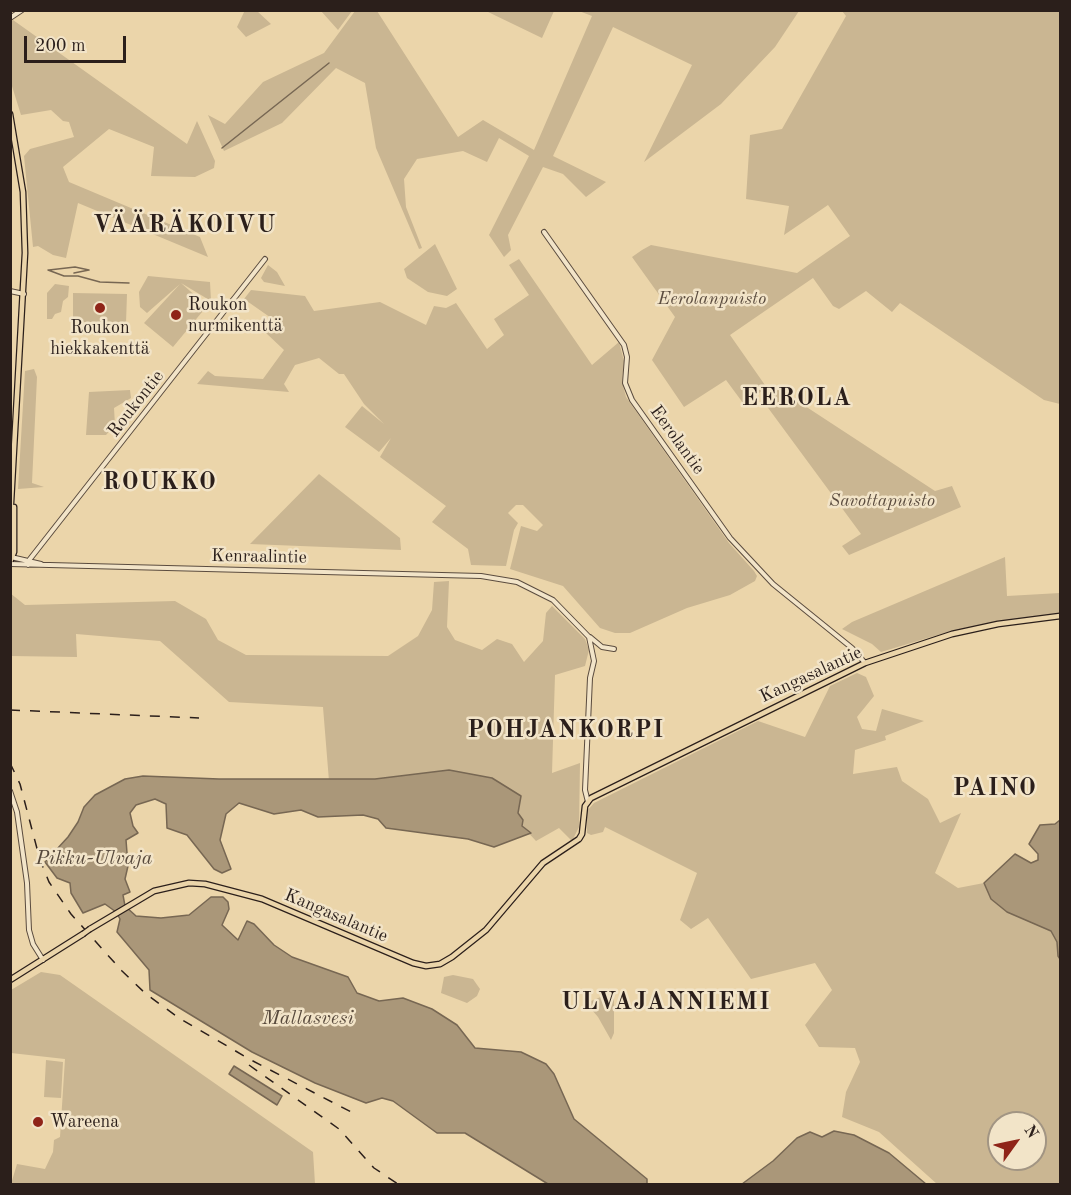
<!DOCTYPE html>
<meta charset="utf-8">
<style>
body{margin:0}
#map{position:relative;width:1071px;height:1195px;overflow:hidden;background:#ebd5aa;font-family:"Old Standard TT",serif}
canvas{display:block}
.frame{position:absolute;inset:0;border:12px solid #2b1f1b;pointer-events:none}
.north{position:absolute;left:987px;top:1111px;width:60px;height:60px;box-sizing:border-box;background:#f2e4c8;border:2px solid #a29583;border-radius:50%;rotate:57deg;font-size:16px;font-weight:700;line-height:24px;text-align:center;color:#2b1f1b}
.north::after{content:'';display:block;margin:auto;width:21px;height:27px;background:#8f2418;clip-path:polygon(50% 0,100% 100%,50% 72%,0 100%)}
.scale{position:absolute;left:24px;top:36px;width:102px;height:27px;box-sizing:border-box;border:3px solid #2b1f1b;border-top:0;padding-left:8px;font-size:18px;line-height:21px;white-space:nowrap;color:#2b1f1b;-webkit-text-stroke:4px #f2e4c8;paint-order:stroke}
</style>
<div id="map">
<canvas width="1071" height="1195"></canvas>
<div class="frame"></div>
<div class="north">N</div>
<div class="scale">200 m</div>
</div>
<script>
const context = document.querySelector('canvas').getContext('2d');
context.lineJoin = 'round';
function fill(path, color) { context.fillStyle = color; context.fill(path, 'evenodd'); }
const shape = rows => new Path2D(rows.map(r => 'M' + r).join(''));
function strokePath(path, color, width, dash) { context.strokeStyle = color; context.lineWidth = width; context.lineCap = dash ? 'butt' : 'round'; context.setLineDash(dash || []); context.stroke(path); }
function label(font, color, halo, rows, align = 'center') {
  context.font = font + ' "Old Standard TT",serif'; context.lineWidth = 5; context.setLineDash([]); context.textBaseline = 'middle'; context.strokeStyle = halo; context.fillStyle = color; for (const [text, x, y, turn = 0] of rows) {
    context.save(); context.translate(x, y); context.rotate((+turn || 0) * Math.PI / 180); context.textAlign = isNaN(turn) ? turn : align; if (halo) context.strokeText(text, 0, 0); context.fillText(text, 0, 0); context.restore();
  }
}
fill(shape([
 [245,10,257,11,271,24,246,37,237,27],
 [321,11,352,11,338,30],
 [355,11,377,11,458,137,483,120,534,150,592,16,579,11,799,11,775,47,721,104,644,162,692,65,613,27,553,156,606,182,586,197,563,174,543,167,508,235,511,250,504,257,489,235,529,156,499,138,487,162,463,151,417,159,404,179,406,207,422,248,419,249,376,148,365,83,336,68,282,123,224,151,208,115,225,124,263,82,324,53],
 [486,11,554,11,542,38],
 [842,11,1060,11,1060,404,1044,400,900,303,892,312,866,291,839,309,833,306,813,278,730,335,767,388,743,403,726,380,684,407,652,360,675,317,632,257,642,250,651,245,797,273,850,236,828,205,784,235,789,206,746,199,750,135,782,129,846,16],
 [13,20,187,144,197,121,215,161,214,168,195,177,151,176,154,147,109,129,63,167,69,182,200,237,208,257,78,203,66,258,53,255,38,246,33,247,24,156,30,149,74,137,69,122,63,121,51,110,21,115,11,83,10,22],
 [435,244,457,289,447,296,428,292,407,278,404,269],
 [519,259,592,365,619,342,624,361,622,382,626,397,729,543,754,571,757,576,755,581,730,595,687,608,630,633,615,633,600,628,563,586,510,569,521,526,537,531,543,525,523,505,516,505,508,513,518,523,514,530,506,566,471,565,468,549,432,522,446,506,380,457,391,438,379,452,345,427,362,406,384,424,364,404,344,374,339,374,319,358,295,365,284,384,289,392,197,384,208,371,215,376,263,379,284,350,266,333,274,320,244,299,251,290,305,296,314,311,380,302,426,325,434,306,446,308,456,303,487,349,504,335,494,319,529,295,509,265],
 [268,265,277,272,285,286,264,282,261,278],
 [148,276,210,282,211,301,181,283,207,306,173,347,144,323,180,284,147,313,140,307,139,292],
 [55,284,69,286,68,297,63,301,61,312,55,314,52,319,47,319,47,293],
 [73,293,127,294,126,323,73,322],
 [34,369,37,377,32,483,44,487,18,489,25,371],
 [779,389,935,491,952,486,961,507,849,555,842,546,861,534,763,401],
 [130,390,131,398,114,408,115,425,106,435,86,435,89,392],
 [319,474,400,538,401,550,250,544],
 [1005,557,1007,596,1060,593,1060,614,951,631,881,652,872,644,842,629,852,622],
 [449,581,447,627,455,640,482,650,497,639,512,644,524,662,543,641,546,613,552,606,585,639,589,650,585,666,555,675,552,773,580,763,579,827,572,841,559,828,536,841,522,826,492,778,449,770,375,779,329,781,323,707,229,702,160,641,76,634,77,657,11,656,10,593,25,605,175,601,206,619,218,640,246,655,388,656,418,636,432,610,434,582],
 [857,673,866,677,874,696,857,717,862,729,876,731,882,709,924,721,885,736,886,740,855,750,853,774,897,767,902,781,928,799,940,823,961,813,935,873,958,888,984,883,991,899,1007,912,1051,931,1057,942,1058,956,1060,959,1060,1184,937,1184,879,1132,842,1117,846,1092,860,1062,855,1048,819,1047,805,1025,832,990,815,963,751,979,708,918,691,929,680,920,697,873,605,827,603,832,591,835,587,833,587,811,594,803,758,721,805,737,830,686],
 [999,1123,1035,1123,1035,1159,999,1159],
 [41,972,60,975,313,1152,315,1184,11,1184,17,1164,45,1169,53,1152,54,1140,60,1137,65,1059,11,1053,11,990],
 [453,975,473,979,480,989,477,996,467,1003,441,993,444,977],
 [603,996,614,998,614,1033,611,1040,598,1017,586,1003],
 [46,1060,63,1062,61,1098,44,1097]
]), '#cab692');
const water = shape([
 [449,770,492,778,521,796,518,813,523,820,522,826,531,833,494,847,468,839,386,828,378,819,363,815,318,817,301,810,274,814,239,803,226,814,220,840,231,869,222,873,214,869,187,835,167,828,166,804,155,799,136,805,130,813,133,826,138,833,126,840,128,866,125,879,130,892,123,895,125,906,136,916,161,918,189,915,211,897,223,897,228,902,229,909,222,925,238,940,247,921,254,924,274,945,292,957,348,977,357,993,379,1001,403,998,432,1009,457,1025,475,1048,521,1052,546,1064,554,1074,574,1119,647,1179,647,1184,548,1184,465,1133,437,1133,393,1101,382,1098,366,1103,315,1083,252,1052,150,990,149,970,117,932,120,919,116,912,105,904,83,913,71,893,70,883,57,878,45,862,68,837,78,822,84,807,95,795,125,779,143,776,219,779,375,779,449,770],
 [1060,820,1060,959,1058,956,1057,942,1051,931,1007,912,991,899,984,883,1015,854,1031,863,1038,860,1038,854,1029,844,1040,825,1055,824,1060,820],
 [234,1066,282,1096,277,1105,229,1074,234,1066],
 [834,1131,854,1135,889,1153,926,1184,742,1184,773,1161,797,1138,810,1132,822,1137,834,1131]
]);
fill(water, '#aa9779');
strokePath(water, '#776753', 1.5);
strokePath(shape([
 [222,148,329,63],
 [48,270,64,276,78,276,100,282,129,283],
 [49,270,75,267,89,270,74,273]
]), '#776753', 1.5);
const minor = shape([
 [10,18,22,10],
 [544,232,624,345,627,357,625,383,632,400,730,538,773,584,852,648,865,663],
 [10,291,24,294],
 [11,557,41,564],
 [10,564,481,576,517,582,553,600,589,637,594,661,590,678,585,790,588,802],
 [28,565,30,559,265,259],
 [590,637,602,647,614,649],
 [10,791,17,812,27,883,29,930,33,944,43,960]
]);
const major = shape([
 [10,114,23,192,25,253,10,520],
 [10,562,14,552,14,507],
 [90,929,154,891,189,883,205,884,262,899,413,963,426,966,440,964,452,957,486,930,543,863,579,839,582,834,585,806,591,798,865,663,952,634,998,624,1060,616],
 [10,980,83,934]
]);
strokePath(minor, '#5b4c3f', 6);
strokePath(major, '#2b1f1b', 7);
strokePath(minor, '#f2e4c8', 4);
strokePath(major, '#ebd5aa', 4.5);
strokePath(shape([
 [10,710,199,718],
 [10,763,20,784,40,860,49,882,71,914,122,971,146,994,179,1018,251,1060,355,1114],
 [249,1065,339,1129,374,1168,398,1184]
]), '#2b1f1b', 1.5, [10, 10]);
const majorBridge = shape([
 [83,934,90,929]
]);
strokePath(majorBridge, '#2b1f1b', 7, []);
strokePath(majorBridge, '#ebd5aa', 4.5);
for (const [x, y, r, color] of [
 [100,308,6,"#8f2418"],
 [176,315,6,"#8f2418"],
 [38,1122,6,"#8f2418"]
]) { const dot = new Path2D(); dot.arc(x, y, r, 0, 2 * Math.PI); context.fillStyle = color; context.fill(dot); strokePath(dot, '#f2e4c8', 2); }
label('italic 18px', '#5b4c3f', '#f2e4c8', [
 ["Eerolanpuisto",712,299],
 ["Savottapuisto",882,501]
]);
label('18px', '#2b1f1b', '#f2e4c8', [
 ["Roukon",188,305],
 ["nurmikenttä",188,326],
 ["Roukon",100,328,"center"],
 ["hiekkakenttä",100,349,"center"],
 ["Wareena",50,1122]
], 'left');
label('18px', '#2b1f1b', '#f2e4c8', [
 ["Roukontie",136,404,-52],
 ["Eerolantie",677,440,54],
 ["Kenraalintie",259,557,1],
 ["Kangasalantie",811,675,-25],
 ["Kangasalantie",336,916,23]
]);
label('italic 20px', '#57493c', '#f2e4c8', [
 ["Pikku-Ulvaja",94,859],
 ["Mallasvesi",308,1019]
]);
context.letterSpacing = '1.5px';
label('bold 24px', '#2b1f1b', '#f2e4c8', [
 ["VÄÄRÄKOIVU",185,226],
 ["EEROLA",797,399],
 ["ROUKKO",160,483],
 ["POHJANKORPI",566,731],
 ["PAINO",995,789],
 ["ULVAJANNIEMI",666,1003]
]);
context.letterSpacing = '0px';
</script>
